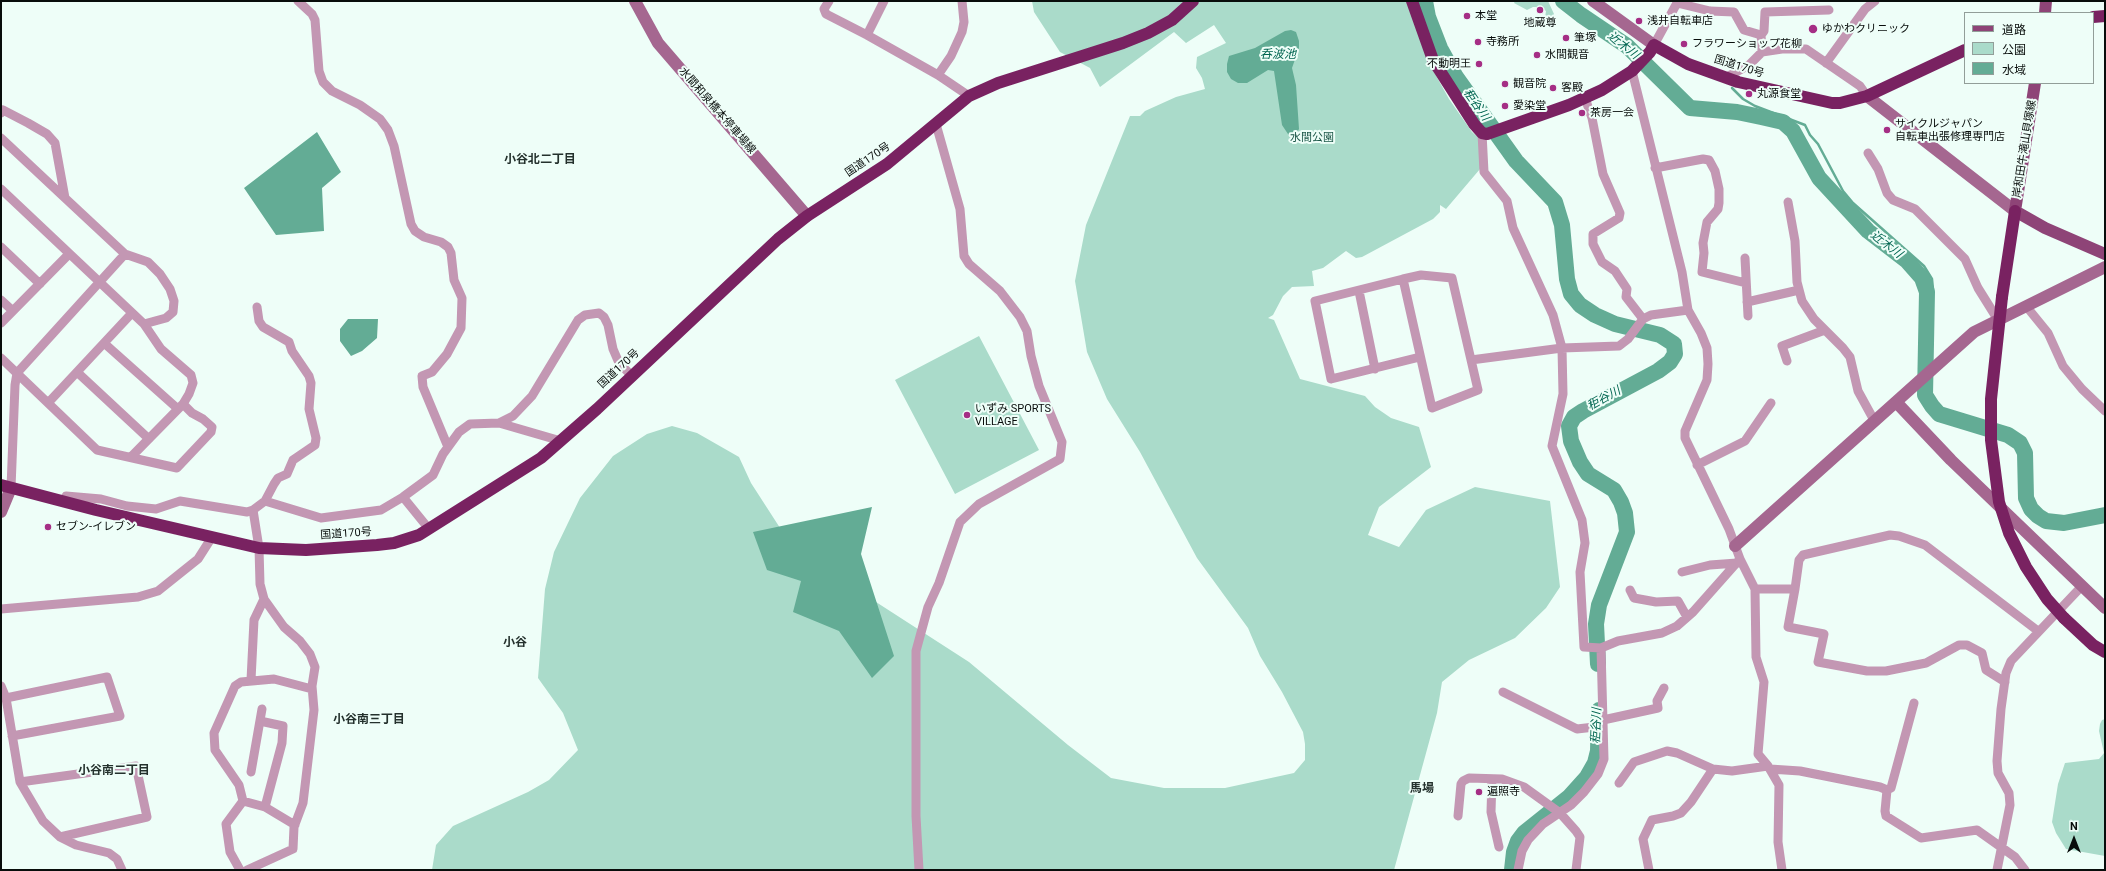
<!DOCTYPE html>
<meta charset="utf-8">
<style>
body{margin:0}
#map{position:relative;width:2106px;height:871px;overflow:hidden;background:#eefef8;font-family:Roboto,"Noto Sans JP",sans-serif}
canvas{display:block}
.frame{position:absolute;inset:0;border:2px solid #080d0b;pointer-events:none}
.legend{position:absolute;left:1964px;top:12px;width:130px;height:72px;box-sizing:border-box;background:#eefef8;border:1px solid #929e99;margin:0;padding:5px 7px;list-style:none;font-size:12px;color:#080d0b}
.legend li{display:flex;align-items:center;gap:8px;height:20px}
.legend b{width:20px;border:1px solid #929e99}
.north{position:absolute;left:2054px;top:819px;width:40px;height:40px;-webkit-text-stroke:3px #eefef8;paint-order:stroke;rotate:0deg;font-size:11px;font-weight:700;line-height:16px;text-align:center;color:#080d0b}
.north::after{content:'';display:block;margin:auto;width:14px;height:18px;background:#080d0b;clip-path:polygon(50% 0,100% 100%,50% 72%,0 100%)}
</style>
<div id="map">
<canvas width="2106" height="871"></canvas>
<div class="frame"></div>
<ul class="legend">
<li><b style="height:5px;background:#8e4477"></b>道路</li>
<li><b style="height:11px;background:#aadbca"></b>公園</li>
<li><b style="height:11px;background:#63ac95"></b>水域</li>
</ul>
<div class="north">N</div>
</div>
<script>
const context = document.querySelector('canvas').getContext('2d');
context.lineJoin = 'round';
function fill(path, color) { context.fillStyle = color; context.fill(path, 'evenodd'); }
const shape = rows => new Path2D(rows.map(r => 'M' + r).join(''));
function strokePath(path, color, width, dash) { context.strokeStyle = color; context.lineWidth = width; context.lineCap = dash ? 'butt' : 'round'; context.setLineDash(dash || []); context.stroke(path); }
function label(font, color, halo, rows, align = 'center') {
  context.font = font + ' Roboto,"Noto Sans JP",sans-serif'; context.lineWidth = 4; context.setLineDash([]); context.textBaseline = 'middle'; context.strokeStyle = halo; context.fillStyle = color; for (const [text, x, y, turn = 0] of rows) {
    context.save(); context.translate(x, y); context.rotate((+turn || 0) * Math.PI / 180); context.textAlign = isNaN(turn) ? turn : align; if (halo) context.strokeText(text, 0, 0); context.fillText(text, 0, 0); context.restore();
  }
}
fill(shape([
 [1032,1,1420,1,1434,44,1429,63,1449,99,1472,132,1480,139,1480,169,1446,209,1440,205,1440,212,1433,219,1362,257,1356,258,1346,251,1323,268,1312,271,1314,286,1292,287,1283,296,1273,315,1268,318,1274,320,1300,379,1365,396,1375,407,1391,418,1419,427,1431,467,1379,507,1368,535,1399,547,1426,510,1475,487,1550,501,1560,587,1546,608,1515,638,1469,660,1442,682,1437,713,1394,870,432,870,436,845,453,826,528,792,549,780,578,750,563,713,538,678,545,589,554,552,580,498,613,456,647,434,672,426,697,433,739,457,751,483,782,531,845,582,969,662,1068,745,1111,778,1164,788,1225,788,1294,773,1305,760,1305,744,1303,732,1282,692,1260,656,1248,628,1197,558,1140,452,1107,399,1087,352,1075,281,1086,225,1130,116,1140,116,1145,111,1176,97,1205,89,1202,78,1196,68,1197,57,1226,43,1214,25,1186,43,1174,32,1100,87,1090,68,1060,52,1034,12],
 [1515,1,1548,1,1554,14,1550,20,1548,20,1545,18,1546,11,1540,7,1533,7,1527,10,1514,3],
 [979,336,1039,450,955,494,895,380],
 [2105,719,2105,856,2066,849,2056,833,2052,822,2058,784,2065,763,2099,759,2104,753,2099,731,2100,724,2102,720]
]), '#aadbca');
fill(shape([
 [1291,30,1296,32,1299,41,1299,48,1292,68,1296,85,1299,129,1295,136,1290,137,1282,125,1274,71,1268,70,1247,83,1238,83,1231,79,1227,72,1227,64,1229,56,1255,48,1285,31],
 [317,132,341,172,322,188,324,231,276,235,244,188],
 [348,319,378,319,377,338,362,351,351,356,340,341,340,329],
 [872,507,861,554,894,656,872,678,839,631,793,612,801,581,767,570,753,532]
]), '#63ac95');
strokePath(shape([
 [1732,88,1743,99,1755,106,1805,125,1810,135,1818,144,1843,191,1853,203,1924,266,1932,279,1933,289,1927,292]
]), '#63ac95', 2.5);
strokePath(shape([
 [1425,1,1428,17,1440,48,1456,77,1516,161,1555,202,1562,225,1567,279,1571,294,1580,305,1595,315,1615,324,1660,335,1674,344,1675,354,1670,362,1658,371,1583,411,1574,417,1569,426,1571,441,1580,462,1588,474,1614,490,1621,502,1625,513,1627,532,1599,605,1596,624,1598,664],
 [1563,1,1581,15,1627,46,1690,108,1737,112,1761,117,1783,122,1793,131,1819,178,1868,231,1907,261,1922,278,1927,292,1925,395,1932,406,1939,414,2008,435,2020,443,2025,453,2026,498,2031,509,2038,516,2046,521,2064,523,2105,515],
 [1512,870,1514,852,1518,841,1524,833,1569,797,1587,777,1595,763,1598,751,1599,710]
]), '#63ac95', 16);
strokePath(shape([
 [298,1,312,14,315,20,319,71,323,82,332,91,360,105,380,119,388,130,394,146,411,224,415,231,424,237,441,242,448,247,451,253,454,280,462,298,461,328,447,354,432,372,422,376,423,387,448,447],
 [829,1,824,9,826,14,867,35,884,1],
 [867,35,938,75,969,96],
 [1761,35,1764,31,1765,12,1829,10],
 [1654,45,1677,3,1710,11,1734,12,1744,30,1761,35,1762,52],
 [1826,63,1865,9,1875,1],
 [1632,71,1682,272,1688,310,1701,333,1707,348,1708,364,1707,380,1685,431,1685,438,1729,529,1740,559,1755,589,1756,657,1764,682,1758,754,1768,766,1779,785,1778,842,1782,870],
 [938,75,951,56,962,32,964,22,962,1],
 [1725,78,1749,65,1762,52,1782,49,1806,49,1860,86,1867,96],
 [1585,98,1592,118,1603,174,1620,213,1619,218,1593,234,1593,244,1602,262,1615,271,1627,289,1626,297,1643,319],
 [1,113,3,110,28,123,47,134,55,143,65,198,125,254,17,373,15,385,11,488],
 [1482,133,1484,172,1507,201,1513,228,1553,315,1562,348,1563,394,1552,446,1582,520,1585,543,1580,572,1584,647,1601,648,1618,641,1662,633,1677,626,1693,612,1740,559],
 [1,138,65,198],
 [1868,153,1878,169,1887,193,1893,200,1915,209,1965,259,1978,288,1998,320],
 [1655,168,1703,159,1709,160,1715,171,1719,189,1719,203,1718,209,1707,222,1703,243,1704,253,1702,272,1746,283],
 [1,189,144,324,161,349,191,375,193,383,189,394,183,404,131,457],
 [1788,202,1795,241,1797,282,1802,301,1814,319,1843,348,1850,357,1858,391,1875,422],
 [1,247,40,284],
 [125,254,148,262,160,274,170,289,174,301,173,312,166,318,144,324],
 [1745,258,1748,316],
 [1403,279,1432,408,1478,390,1452,278,1421,275,1403,279,1315,301,1331,379,1420,357],
 [1359,291,1375,369],
 [1,300,13,311],
 [1747,302,1799,290],
 [2026,306,2048,333,2063,366,2082,389,2105,411],
 [1,323,69,254],
 [104,343,178,409],
 [1,358,97,450,177,468,211,432,212,427,203,419,192,413,183,404],
 [1471,360,1562,348,1619,346,1628,339,1643,319,1651,315,1688,310],
 [1787,361,1782,346,1825,330],
 [77,372,149,439],
 [48,403,132,313],
 [499,423,561,441],
 [1697,465,1745,441,1771,403],
 [403,497,429,529],
 [265,501,321,518,381,510,403,497,433,475,443,454,459,432,470,424,499,423,513,416,532,396,578,320,585,315,599,313,604,317,608,325,613,349,619,363,632,376],
 [63,502,66,496,101,499,127,506,156,509,180,501,247,512,253,510,265,501,274,484,278,478,287,474,293,460,315,445,316,438,309,409,311,383,309,376,292,351,289,342,263,327,259,321,257,307],
 [1682,572,1710,565,1737,563],
 [1755,589,1795,589,1799,560,1803,555,1890,535,1899,536,1925,545,2038,631],
 [1795,589,1788,627,1824,634,1818,662,1867,671,1886,671,1926,663,1959,645,1967,645,1982,653,1986,670,2005,682],
 [1630,590,1634,598,1656,602,1678,601,1687,617],
 [1,609,138,597,158,591,198,559,212,537],
 [251,680,254,620,264,599],
 [1,686,6,698,20,782,43,821,60,837,76,845,109,853,117,859,122,870],
 [1503,692,1577,729,1603,726],
 [6,698,107,677,120,716,12,736],
 [1603,720,1658,708,1657,701,1664,688],
 [260,721,283,726,282,743,265,807],
 [1770,769,1800,771,1880,787,1887,790,1885,811,1886,816,1921,838,1977,830,2015,857,2025,870],
 [251,772,262,709],
 [1492,779,1491,812,1499,847],
 [20,782,136,766,147,817,60,837],
 [1619,783,1634,762,1667,751,1677,753,1713,769,1732,771,1768,766],
 [1887,790,1891,788,1914,703],
 [243,801,265,807,295,825],
 [1458,816,1461,784,1463,781,1469,778,1502,779,1524,787,1560,813,1576,831,1580,837,1576,870],
 [240,870,230,852,226,824,243,801,239,785,215,750,214,733,235,686,241,682,274,679,312,689],
 [247,870,293,849,294,827,303,803,314,710,312,686,315,667,310,654,300,641,284,627,264,599,260,584,259,548,253,510],
 [919,870,916,816,916,651,928,607,939,583,960,522,979,504,1060,459,1062,442,1039,386,1031,356,1027,331,1020,317,1000,291,969,264,964,256,960,209,936,124],
 [1518,870,1522,851,1528,840,1543,824,1571,805,1584,792,1598,774,1604,759,1601,648],
 [1649,870,1643,839,1652,820,1673,816,1681,813,1691,802,1713,769],
 [1997,870,2010,805,2009,793,1998,773,1997,761,2001,709,2006,673,2011,661,2082,586]
]), '#c397b3', 9);
strokePath(shape([
 [635,1,658,43,807,216],
 [1593,1,1654,45],
 [1867,96,2015,211],
 [1897,403,1951,460,2105,608],
 [1,512,11,488],
 [1735,546,1974,332,2105,267]
]), '#a56790', 12);
strokePath(shape([
 [2045,13,2046,1],
 [2035,83,2015,211,2045,228,2105,254]
]), '#8e4477', 12);
strokePath(shape([
 [1412,1,1433,60,1474,124,1482,133,1487,134,1569,105,1602,90,1632,71,1650,52,1654,45,1688,64,1738,82,1832,103,1840,103,1867,96,1965,50],
 [2093,17,2105,16],
 [2002,297,2015,211],
 [1,485,96,510,259,548,306,550,377,545,394,543,419,535,541,458,597,409,778,239,807,216,887,164,969,96,998,83,1123,43,1148,33,1172,20,1193,1],
 [2064,618,2093,645,2105,652]
]), '#792261', 12);
strokePath(shape([
 [2002,297,1991,399,1991,440,1999,502,2009,533,2026,567,2047,599,2064,618]
]), '#792261', 12);
for (const [x, y, r, color] of [
 [1540,10,4,"#a52e85"],
 [1467,16,4,"#a52e85"],
 [1639,21,4,"#a52e85"],
 [1813,29,5,"#a52e85"],
 [1566,38,4,"#a52e85"],
 [1478,42,4,"#a52e85"],
 [1684,44,4,"#a52e85"],
 [1537,55,4,"#a52e85"],
 [1479,64,4,"#a52e85"],
 [1505,84,4,"#a52e85"],
 [1553,88,4,"#a52e85"],
 [1749,94,4,"#a52e85"],
 [1505,106,4,"#a52e85"],
 [1582,113,4,"#a52e85"],
 [1887,130,4,"#a52e85"],
 [967,415,4,"#a52e85"],
 [48,527,4,"#a52e85"],
 [1479,792,4,"#a52e85"]
]) { const dot = new Path2D(); dot.arc(x, y, r, 0, 2 * Math.PI); context.fillStyle = color; context.fill(dot); strokePath(dot, '#eefef8', 1.5); }
label('11px', '#080d0b', '#eefef8', [
 ["本堂",1475,16],
 ["浅井自転車店",1647,21],
 ["地蔵尊",1540,23,"center"],
 ["ゆかわクリニック",1822,29],
 ["筆塚",1574,38],
 ["寺務所",1486,42],
 ["フラワーショップ花柳",1692,44],
 ["水間観音",1545,55],
 ["不動明王",1471,64,"right"],
 ["観音院",1513,84],
 ["客殿",1561,88],
 ["丸源食堂",1757,94],
 ["愛染堂",1513,106],
 ["茶房一会",1590,113],
 ["サイクルジャパン",1895,124],
 ["自転車出張修理専門店",1895,137],
 ["いずみ SPORTS",975,409],
 ["VILLAGE",975,422],
 ["セブン-イレブン",56,527],
 ["遍照寺",1487,792]
], 'left');
label('11px', '#080d0b', '#eefef8', [
 ["国道170号",1739,67,17],
 ["水間和泉橋本停車場線",717,111,49],
 ["岸和田牛滝山貝塚線",2025,149,-81],
 ["国道170号",868,160,-34],
 ["国道170号",619,369,-43],
 ["国道170号",346,534,-4]
]);
label('11px', '#1a5546', '#eefef8', [
 ["水間公園",1312,138]
]);
label('italic 12px', '#006550', '#eefef8', [
 ["近木川",1623,46,39],
 ["呑波池",1278,55],
 ["秬谷川",1476,105,55],
 ["近木川",1886,245,38],
 ["秬谷川",1604,399,-29],
 ["秬谷川",1597,726,-88]
]);
label('bold 12px', '#24312d', '#eefef8', [
 ["小谷北二丁目",540,160],
 ["小谷",515,643],
 ["小谷南三丁目",369,720],
 ["小谷南二丁目",114,771],
 ["馬場",1422,789]
]);
</script>
